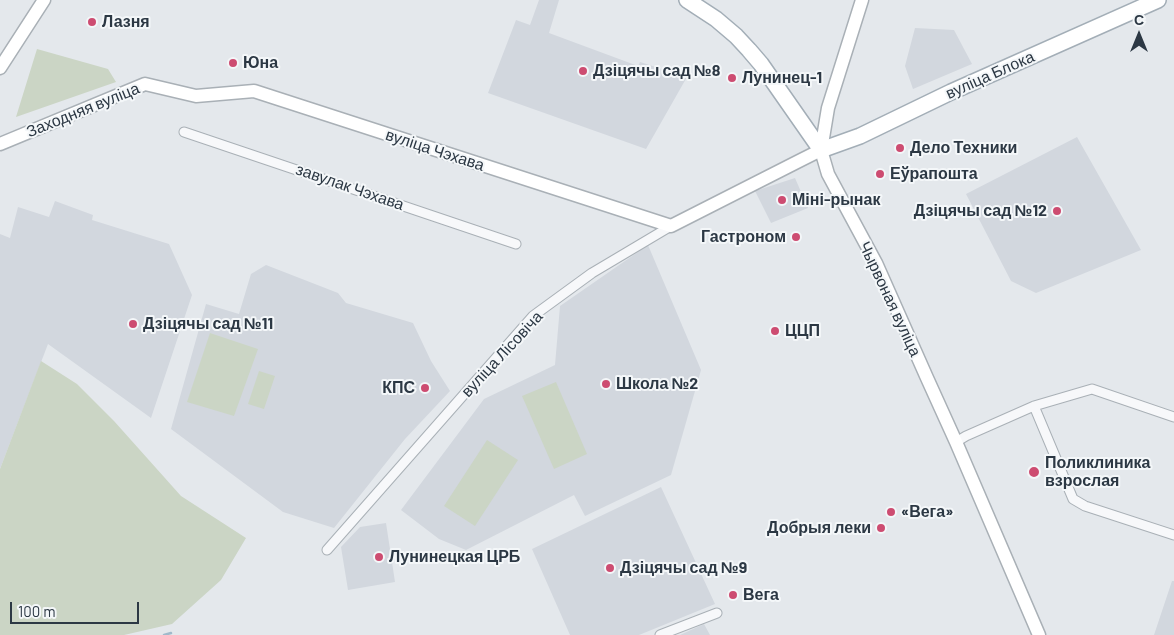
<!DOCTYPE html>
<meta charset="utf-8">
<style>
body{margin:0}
#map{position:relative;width:1174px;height:635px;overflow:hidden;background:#e4e8ec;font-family:Barlow,sans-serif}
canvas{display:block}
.north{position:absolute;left:1114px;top:10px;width:50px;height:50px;-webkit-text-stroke:4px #f4f7f9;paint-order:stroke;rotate:0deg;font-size:14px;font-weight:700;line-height:20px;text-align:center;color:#2c3844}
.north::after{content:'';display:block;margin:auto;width:18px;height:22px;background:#2c3844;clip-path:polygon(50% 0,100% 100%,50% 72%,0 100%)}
.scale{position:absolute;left:10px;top:602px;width:129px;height:22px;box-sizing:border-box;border:2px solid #2c3844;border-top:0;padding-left:6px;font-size:15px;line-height:18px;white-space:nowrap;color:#2c3844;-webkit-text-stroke:4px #f4f7f9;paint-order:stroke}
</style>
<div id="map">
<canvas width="1174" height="635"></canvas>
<div class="north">С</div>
<div class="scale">100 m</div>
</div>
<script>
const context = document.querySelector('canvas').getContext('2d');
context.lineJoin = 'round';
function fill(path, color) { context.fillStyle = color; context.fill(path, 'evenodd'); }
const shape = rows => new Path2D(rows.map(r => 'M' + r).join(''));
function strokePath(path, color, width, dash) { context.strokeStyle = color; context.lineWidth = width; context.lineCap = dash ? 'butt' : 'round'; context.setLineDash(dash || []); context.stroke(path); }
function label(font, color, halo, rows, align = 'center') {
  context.font = font + ' Barlow,sans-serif'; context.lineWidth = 4; context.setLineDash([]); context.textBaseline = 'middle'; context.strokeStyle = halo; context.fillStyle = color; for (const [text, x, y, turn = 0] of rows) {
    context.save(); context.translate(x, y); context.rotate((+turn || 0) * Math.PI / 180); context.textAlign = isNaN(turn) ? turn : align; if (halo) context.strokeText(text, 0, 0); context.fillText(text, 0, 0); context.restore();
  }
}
fill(shape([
 [539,0,559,0,549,33,638,66,640,62,687,77,646,149,488,93,516,20,530,25],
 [915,28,954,30,972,64,913,89,905,66],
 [1077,137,1141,250,1036,293,1011,281,966,194],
 [795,178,808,208,771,223,755,191],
 [55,201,93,215,92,220,169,244,192,295,151,418,48,344,0,469,0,234,10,238,18,207,49,217],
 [648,245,701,370,671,475,585,516,574,495,466,550,439,539,401,510,484,399,555,365,560,306],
 [266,265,338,293,346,303,413,323,431,361,450,391,405,439,334,528,283,512,171,429,206,304,239,314,251,274],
 [661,487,715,604,639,635,570,635,532,549],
 [386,523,395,582,348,590,341,547,360,527],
 [1172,581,1174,581,1174,635,1154,635],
 [704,624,710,635,680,635]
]), '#d2d7de');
fill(shape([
 [37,49,108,69,116,82,16,117],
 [210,333,258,349,234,416,187,402],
 [41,361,77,384,114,421,181,496,246,538,221,580,172,624,124,635,0,635,0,469],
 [259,371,275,376,264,409,248,404],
 [556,382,587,454,554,469,522,396],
 [487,440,518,460,475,526,444,506]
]), '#cbd5c5');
strokePath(shape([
 [164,635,171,633]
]), '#a0bacb', 2.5);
const street = shape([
 [184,132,516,244],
 [1034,406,1073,499,1085,506,1174,535],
 [956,442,966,436,1034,406,1092,389,1174,417],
 [327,550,533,316,592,273,671,226],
 [660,635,717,613]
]);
const secondary = shape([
 [862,0,828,108,821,150,828,174,876,263,927,378,956,442,1039,635],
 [0,68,44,0],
 [0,144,145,84,196,96,254,91,671,226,803,159,821,150]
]);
const primary = shape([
 [687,0,716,19,736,36,749,50,761,64,821,150,860,136,951,92,1158,0]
]);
strokePath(street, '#a9b0b6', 11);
strokePath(secondary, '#a9b0b6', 15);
strokePath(primary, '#a3aeb7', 18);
strokePath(street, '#f7f8fa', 9);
strokePath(secondary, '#fff', 12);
strokePath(primary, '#fff', 15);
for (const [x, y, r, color] of [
 [92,22,5,"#cd4c71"],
 [233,63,5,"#cd4c71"],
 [583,71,5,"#cd4c71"],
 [732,78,5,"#cd4c71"],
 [900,148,5,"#cd4c71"],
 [880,174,5,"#cd4c71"],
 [782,200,5,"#cd4c71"],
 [1057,211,5,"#cd4c71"],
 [796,237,5,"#cd4c71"],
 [133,324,5,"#cd4c71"],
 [775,331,5,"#cd4c71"],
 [606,384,5,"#cd4c71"],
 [425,388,5,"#cd4c71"],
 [1034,472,6,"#cd4c71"],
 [891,512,5,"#cd4c71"],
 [881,528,5,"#cd4c71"],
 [379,557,5,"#cd4c71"],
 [610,568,5,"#cd4c71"],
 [733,595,5,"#cd4c71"]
]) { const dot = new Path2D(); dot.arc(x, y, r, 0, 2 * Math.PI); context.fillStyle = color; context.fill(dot); strokePath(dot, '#f4f7f9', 2); }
label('bold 16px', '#2c3844', '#f4f7f9', [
 ["Лазня",102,22],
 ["Юна",243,63],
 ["Дзіцячы сад №8",593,71],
 ["Лунинец-1",742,78],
 ["Дело Техники",910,148],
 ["Еўрапошта",890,174],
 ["Міні-рынак",792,200],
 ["Дзіцячы сад №12",1047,211,"right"],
 ["Гастроном",786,237,"right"],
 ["Дзіцячы сад №11",143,324],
 ["ЦЦП",785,331],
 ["Школа №2",616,384],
 ["КПС",415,388,"right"],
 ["Поликлиника",1045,463],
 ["взрослая",1045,481],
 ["«Вега»",901,512],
 ["Добрыя леки",871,528,"right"],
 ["Лунинецкая ЦРБ",389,557],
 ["Дзіцячы сад №9",620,568],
 ["Вега",743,595]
], 'left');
label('16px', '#2c3844', '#f4f7f9', [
 ["вуліца Блока",990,75,-24],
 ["Заходняя вуліца",83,110,-22],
 ["вуліца Чэхава",435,150,18],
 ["завулак Чэхава",350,187,19],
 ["Чырвоная вуліца",890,299,65],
 ["вуліца Лісовіча",502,354,-47]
]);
</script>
